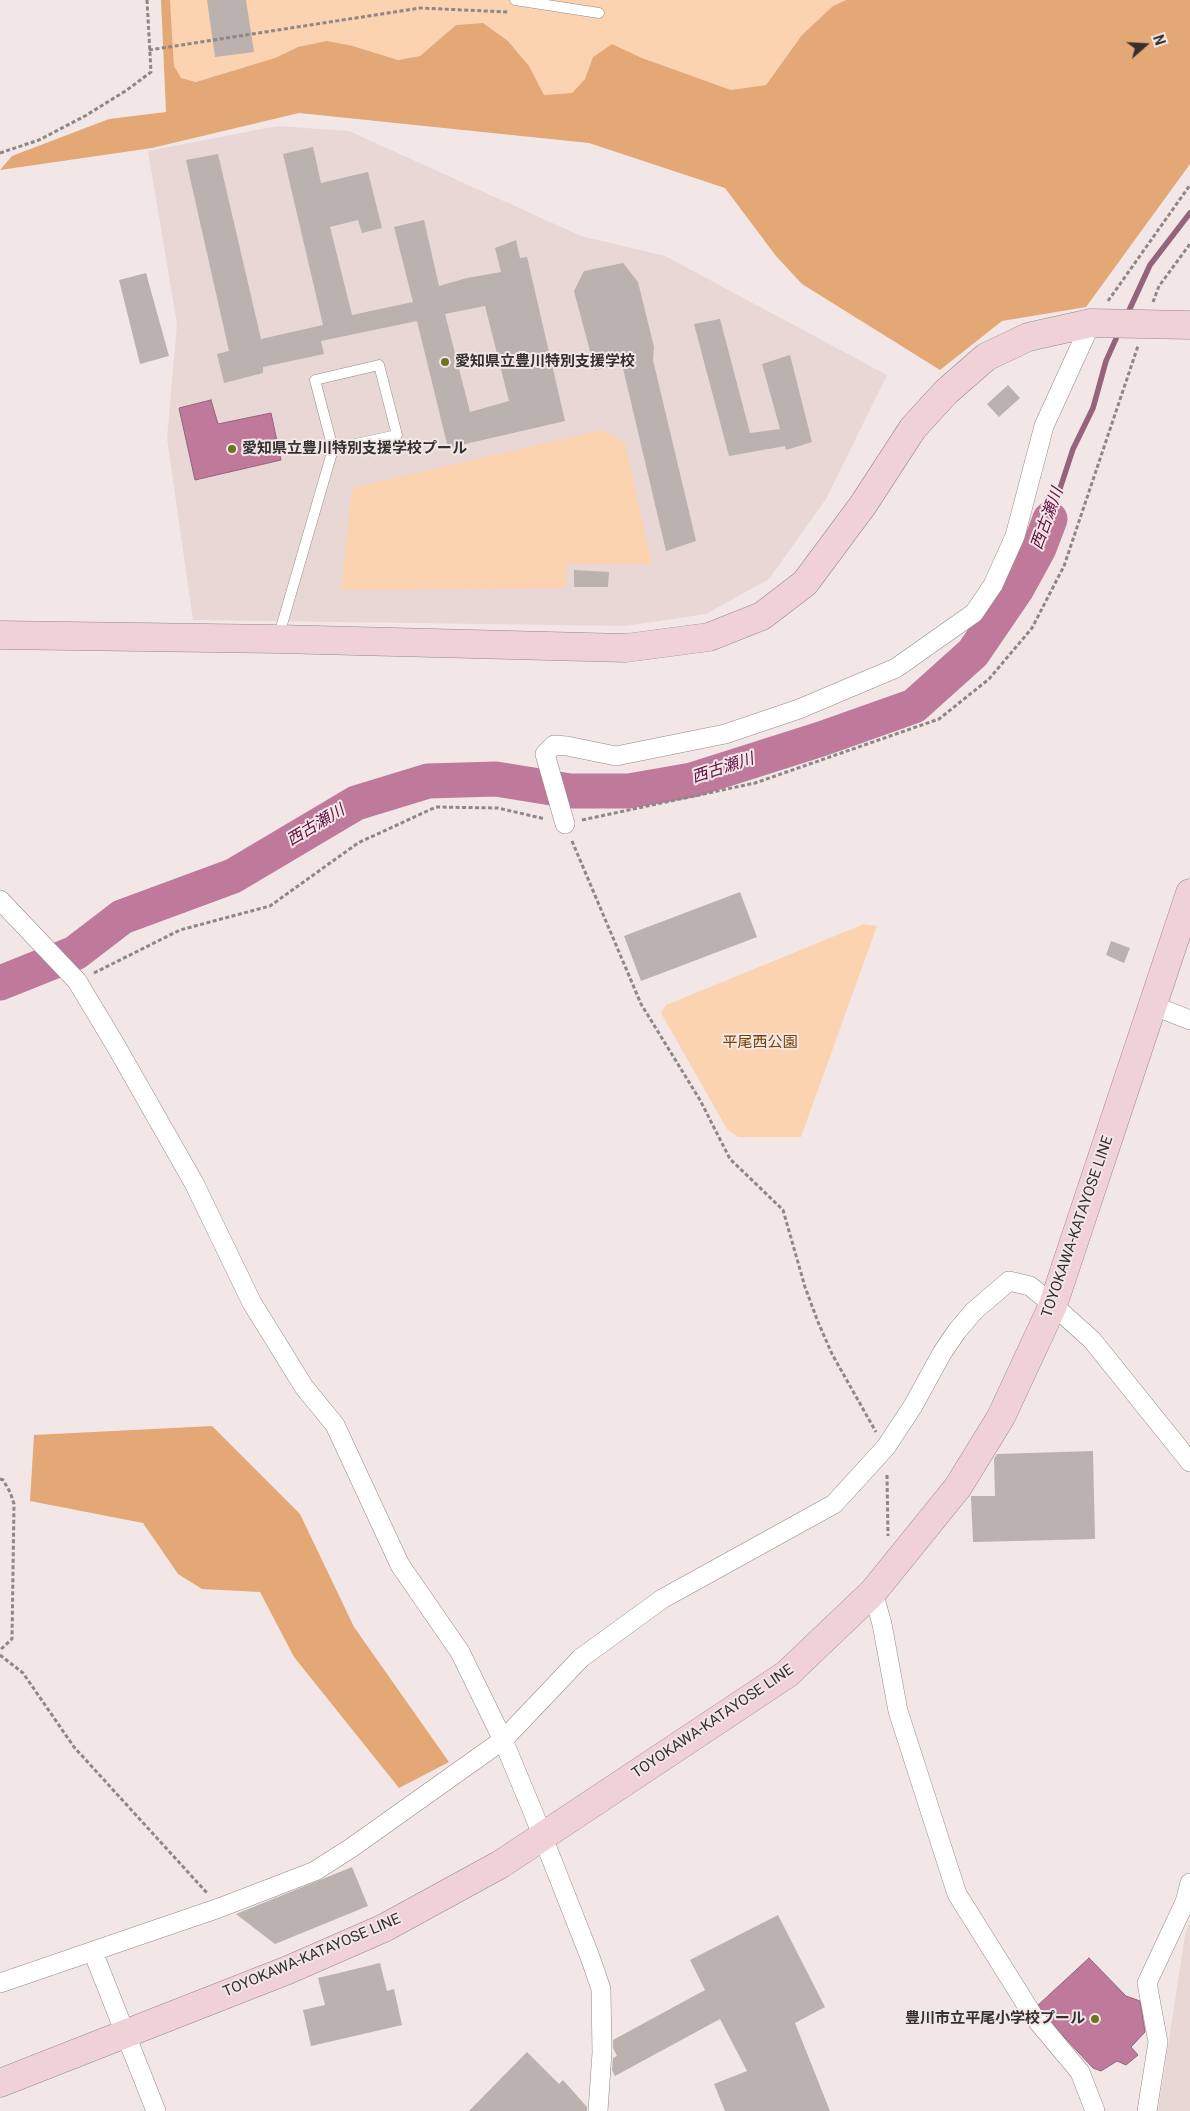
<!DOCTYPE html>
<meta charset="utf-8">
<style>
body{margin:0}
#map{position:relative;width:1190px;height:2111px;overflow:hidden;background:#f2e7e6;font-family:Roboto,sans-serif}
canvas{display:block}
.north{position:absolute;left:1120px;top:20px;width:50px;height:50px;-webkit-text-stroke:4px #f2e7e6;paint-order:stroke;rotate:71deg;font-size:14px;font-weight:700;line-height:20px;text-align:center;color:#34302f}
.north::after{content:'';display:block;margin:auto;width:18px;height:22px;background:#34302f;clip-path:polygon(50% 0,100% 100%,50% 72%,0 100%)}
</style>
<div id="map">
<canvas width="1190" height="2111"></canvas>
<div class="north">N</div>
</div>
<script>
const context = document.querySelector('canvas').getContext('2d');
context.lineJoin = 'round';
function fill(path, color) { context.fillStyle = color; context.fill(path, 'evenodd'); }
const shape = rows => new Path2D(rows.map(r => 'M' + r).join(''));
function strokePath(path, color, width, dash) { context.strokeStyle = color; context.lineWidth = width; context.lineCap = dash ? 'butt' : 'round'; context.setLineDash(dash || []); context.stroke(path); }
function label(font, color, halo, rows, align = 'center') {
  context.font = font + ' Roboto,"Noto Sans JP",sans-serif'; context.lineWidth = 4; context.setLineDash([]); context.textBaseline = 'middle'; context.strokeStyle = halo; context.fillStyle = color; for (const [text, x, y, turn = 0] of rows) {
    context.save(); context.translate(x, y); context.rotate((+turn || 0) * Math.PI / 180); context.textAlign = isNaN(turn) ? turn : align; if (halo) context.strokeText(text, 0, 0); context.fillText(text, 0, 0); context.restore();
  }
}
fill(shape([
 [277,126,349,131,581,236,665,256,887,375,826,499,769,579,706,614,626,626,193,620,167,438,177,324,148,151],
 [1190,1920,1190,2111,1158,2111,1185,1935]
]), '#e9d7d5');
fill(shape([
 [170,0,846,0,833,6,802,35,766,85,731,90,642,58,612,44,593,57,585,79,572,93,543,95,529,66,508,41,483,23,456,25,420,56,398,60,354,46,298,47,276,58,197,82,181,78,174,66],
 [602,430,625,443,652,564,567,564,566,588,341,590,352,488],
 [864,924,877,926,801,1137,738,1137,727,1129,661,1013,666,1005]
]), '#fcd3b1');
fill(shape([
 [161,0,170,0,174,66,181,78,196,82,275,58,298,47,327,41,353,46,398,60,420,56,456,25,483,23,508,41,529,66,544,95,572,93,585,79,593,57,612,44,642,58,731,90,766,85,802,35,833,6,846,0,1190,0,1190,164,1086,307,1002,321,940,370,802,284,776,256,725,188,589,143,299,113,152,148,0,170,12,156,109,119,166,112],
 [212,1426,300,1514,354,1627,449,1762,399,1788,294,1657,260,1592,202,1589,178,1574,143,1523,30,1501,34,1435]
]), '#e3a875');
const water = shape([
 [211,400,218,424,271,413,281,460,195,480,179,408,211,400],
 [1089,1958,1126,1996,1140,2001,1145,2032,1131,2047,1138,2055,1126,2065,1117,2061,1101,2071,1093,2068,1036,2007,1089,1958]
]);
fill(water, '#be799b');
strokePath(water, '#95637b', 1);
strokePath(shape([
 [1126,317,1150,265,1190,213],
 [1050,519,1073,449,1093,408,1106,361,1119,332]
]), '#95637b', 5.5);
strokePath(shape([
 [0,983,75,953,122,917,233,876,356,803,428,781,496,779,570,791,629,791,692,780,821,739,914,706,973,653,1016,590,1039,548,1050,519]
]), '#be799b', 35);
fill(shape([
 [207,0,246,0,254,52,215,57],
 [313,147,321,183,368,172,382,228,362,233,358,220,330,227,352,315,413,302,394,227,424,220,439,286,467,278,501,272,495,248,516,240,520,258,527,257,565,421,448,448,417,321,321,341,324,354,263,367,263,373,224,383,217,354,229,351,186,160,218,154,261,339,323,325,283,154],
 [485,306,509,401,470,412,445,314],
 [623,263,638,282,654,347,653,360,696,541,666,551,622,364,595,370,574,291,584,271],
 [146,273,169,356,140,364,119,280],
 [720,319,750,433,780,429,762,364,790,355,812,442,786,450,785,446,729,456,694,324],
 [1008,385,1020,398,999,417,987,404],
 [574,570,609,572,608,587,574,587],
 [740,892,757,937,641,981,624,936],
 [1111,941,1130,948,1124,963,1106,955],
 [1093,1451,1095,1539,973,1542,971,1496,995,1496,994,1459,997,1454],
 [352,1867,368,1906,275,1944,236,1914],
 [778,1915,825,2007,795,2023,830,2111,725,2111,714,2084,747,2071,720,2019,615,2076,612,2070,613,2058,617,2056,613,2048,613,2040,705,1990,690,1960],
 [380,1963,387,1991,394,1989,402,2025,311,2046,303,2010,325,2005,318,1978],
 [527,2052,559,2084,563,2080,587,2107,587,2111,469,2111]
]), '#bbb1ae');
const lane = shape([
 [515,0,599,13],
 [278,638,333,449,315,380,379,365,397,435,333,449]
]);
const street = shape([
 [565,824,545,754,554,745,567,746,616,756,725,734,799,709,896,668,974,613,993,585,1015,536,1044,426,1091,323],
 [0,900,77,981,116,1046,194,1183,252,1303,304,1387,335,1425,400,1565,460,1652,503,1740,533,1812,590,1957,601,1989,602,2053,598,2111],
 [1152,1005,1190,1020],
 [873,1592,882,1624,898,1711,957,1894,1034,2017,1080,2072,1095,2111],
 [93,1952,156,2111],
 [0,1983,219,1908,315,1871,351,1848,503,1740,581,1658,662,1599,834,1504,886,1447,913,1406,942,1353,957,1331,974,1311,1009,1281,1030,1286,1053,1305,1092,1340,1190,1462],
 [1147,2111,1158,2042,1147,1983,1185,1902,1190,1883]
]);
const secondary = shape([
 [0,635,278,639,626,648,709,637,762,616,805,583,863,505,913,428,946,392,986,357,1028,337,1091,323,1190,325],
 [0,2083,288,1970,384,1928,501,1864,787,1674,873,1592,958,1487,1001,1417,1053,1305,1190,893]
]);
strokePath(lane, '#938988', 11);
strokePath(street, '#938988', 20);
strokePath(secondary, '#938988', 29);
strokePath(shape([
 [149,50,420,8,508,12],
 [0,153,39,140,85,116,127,90,151,72,147,0],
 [1108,301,1190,185],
 [1153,302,1159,286,1190,244],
 [582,820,755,783,939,719,989,679,1032,628,1064,566,1138,346],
 [572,841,641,1004,700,1100,730,1159,783,1210,805,1287,818,1322,832,1354,876,1432],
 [94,973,180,930,270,906,358,843,436,807,498,808,545,819],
 [887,1475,888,1536],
 [0,1479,3,1480,10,1492,14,1504,12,1639,0,1650],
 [0,1655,23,1673,74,1747,207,1893]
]), '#8e8786', 3, [4, 2.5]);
strokePath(lane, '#fff', 10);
strokePath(street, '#fff', 19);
strokePath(secondary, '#f0d1d8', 28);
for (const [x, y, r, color] of [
 [445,362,5,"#6b751f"],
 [232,449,5,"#6b751f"],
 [1095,2019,5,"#6b751f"]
]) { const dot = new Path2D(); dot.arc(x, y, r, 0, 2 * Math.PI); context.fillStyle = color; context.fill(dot); strokePath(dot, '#f2e7e6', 2); }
label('bold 15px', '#34302f', '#f2e7e6', [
 ["愛知県立豊川特別支援学校",455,362],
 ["愛知県立豊川特別支援学校プール",242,449],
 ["豊川市立平尾小学校プール",1085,2019,"right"]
], 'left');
label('15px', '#784100', '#f2e7e6', [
 ["平尾西公園",760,1043]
]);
label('15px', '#34302f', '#f2e7e6', [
 ["TOYOKAWA-KATAYOSE LINE",1078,1227,-71],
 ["TOYOKAWA-KATAYOSE LINE",713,1722,-34],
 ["TOYOKAWA-KATAYOSE LINE",312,1956,-23]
]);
label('italic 16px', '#620e42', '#f2e7e6', [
 ["西古瀬川",1048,519,-70],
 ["西古瀬川",723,769,-18],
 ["西古瀬川",316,826,-31]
]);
</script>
